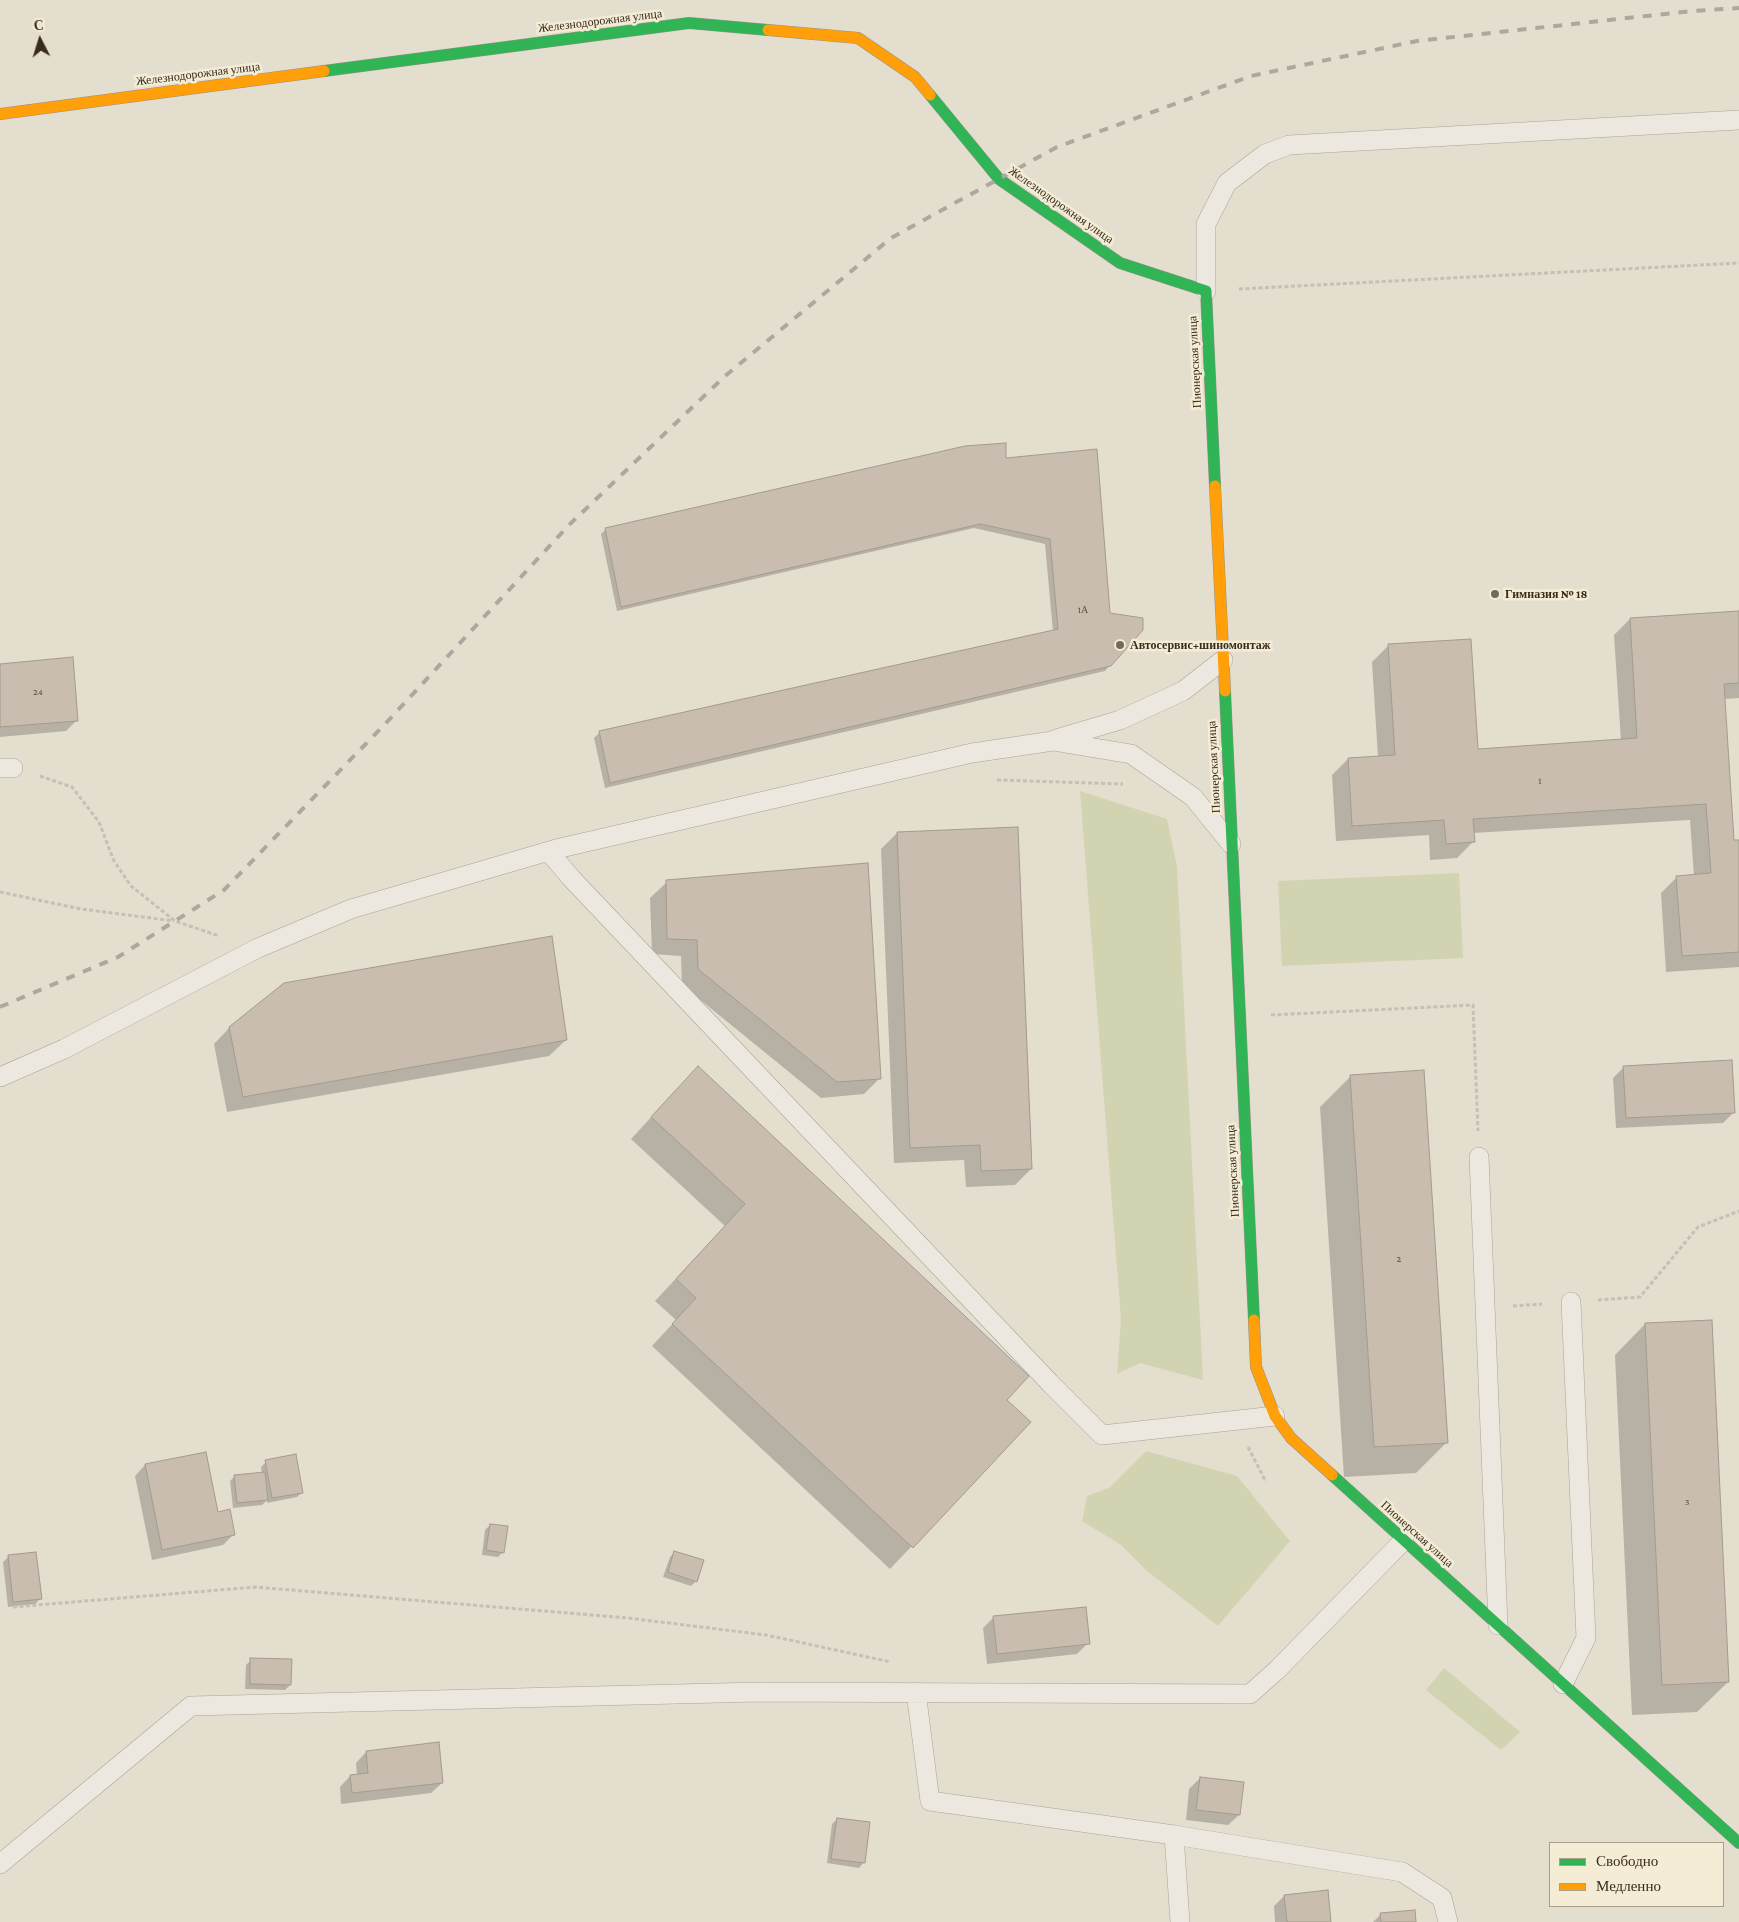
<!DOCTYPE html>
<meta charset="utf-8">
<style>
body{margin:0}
#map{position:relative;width:1739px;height:1922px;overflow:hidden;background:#e4dece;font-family:"Crimson Pro",serif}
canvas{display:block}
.legend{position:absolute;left:1549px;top:1842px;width:175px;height:65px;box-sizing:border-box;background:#f4ecd4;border:1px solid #a99f8c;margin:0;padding:6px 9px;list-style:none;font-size:15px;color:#382c1f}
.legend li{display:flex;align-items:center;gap:10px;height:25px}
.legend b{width:25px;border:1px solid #a99f8c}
.north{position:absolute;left:15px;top:15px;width:50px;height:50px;-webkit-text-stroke:4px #f4ecd4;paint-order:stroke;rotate:355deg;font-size:14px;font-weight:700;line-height:20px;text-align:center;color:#382c1f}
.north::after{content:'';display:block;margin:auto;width:18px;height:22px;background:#382c1f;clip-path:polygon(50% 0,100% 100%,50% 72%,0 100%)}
</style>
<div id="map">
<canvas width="1739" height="1922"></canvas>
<ul class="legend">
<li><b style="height:6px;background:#30b455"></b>Свободно</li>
<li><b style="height:6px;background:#ff9f0a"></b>Медленно</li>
</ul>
<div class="north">С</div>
</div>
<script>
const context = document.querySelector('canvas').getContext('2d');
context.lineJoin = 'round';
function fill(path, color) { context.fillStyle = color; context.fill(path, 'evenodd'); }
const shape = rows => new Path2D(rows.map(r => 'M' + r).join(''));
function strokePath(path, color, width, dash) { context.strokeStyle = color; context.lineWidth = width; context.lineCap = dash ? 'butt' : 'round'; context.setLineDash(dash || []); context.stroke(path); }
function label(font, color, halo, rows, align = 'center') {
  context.font = font + ' "Crimson Pro",serif'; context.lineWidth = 5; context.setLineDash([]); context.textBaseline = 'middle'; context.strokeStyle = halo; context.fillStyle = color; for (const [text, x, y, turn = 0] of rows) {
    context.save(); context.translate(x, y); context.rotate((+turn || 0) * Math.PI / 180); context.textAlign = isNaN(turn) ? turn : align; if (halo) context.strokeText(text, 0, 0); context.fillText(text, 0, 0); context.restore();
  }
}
fill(shape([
 [1080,791,1167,819,1177,867,1203,1380,1140,1363,1117,1374,1121,1319],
 [1459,873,1463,958,1282,966,1278,881],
 [1146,1451,1237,1476,1290,1541,1218,1626,1147,1571,1121,1545,1082,1521,1087,1496,1109,1488],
 [1444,1668,1520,1732,1501,1750,1426,1690]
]), '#d2d4b1');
fill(shape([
 [1005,460,1109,614,1110,665,1105,671,605,788,594,738,599,733,1053,632,1045,544,974,528,617,611,601,534,606,529],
 [1739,612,1739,698,1724,699,1732,841,1739,841,1739,967,1666,972,1661,893,1677,877,1694,876,1690,820,1473,833,1473,842,1457,858,1430,860,1429,835,1336,841,1332,775,1348,759,1378,757,1372,662,1388,646,1477,750,1621,741,1614,635,1630,619],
 [0,665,77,720,66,731,0,737],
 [897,833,1031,1169,1015,1185,966,1187,964,1160,894,1163,881,849],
 [667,882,880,1078,864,1094,821,1098,682,985,681,956,652,954,650,898],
 [230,1027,566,1040,549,1056,227,1112,214,1044],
 [1624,1067,1733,1113,1723,1123,1616,1128,1613,1078],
 [1351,1076,1447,1442,1416,1473,1344,1477,1320,1107],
 [677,1089,1029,1422,890,1569,652,1346,676,1320,655,1301,725,1226,631,1139],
 [1645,1324,1728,1682,1697,1712,1632,1715,1615,1355],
 [266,1462,302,1492,297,1497,267,1503,267,1500,262,1505,233,1508,230,1481,235,1476,262,1474,261,1467],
 [145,1465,234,1534,223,1545,152,1560,135,1476],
 [490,1525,503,1552,498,1557,482,1555,485,1530],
 [675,1552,696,1581,691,1586,663,1577,670,1557],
 [9,1556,40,1599,35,1604,8,1607,3,1562],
 [994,1617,1088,1643,1077,1654,987,1664,983,1628],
 [251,1660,290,1685,285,1690,245,1689,246,1665],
 [366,1752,442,1783,431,1793,341,1804,340,1787,350,1776,357,1775,356,1763],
 [1200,1778,1239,1815,1228,1825,1186,1820,1189,1789],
 [837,1819,864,1862,859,1868,827,1863,832,1824],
 [1284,1896,1330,1922,1275,1922,1274,1906],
 [1381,1914,1415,1922,1373,1922]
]), '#0003');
const building = shape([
 [1006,443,1006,458,1097,449,1110,613,1143,618,1143,630,1111,666,610,783,599,731,1058,629,1050,539,980,524,621,607,605,528,965,446,1006,443],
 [1739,611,1739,683,1724,684,1734,840,1739,840,1739,952,1682,956,1676,876,1711,873,1706,804,1473,819,1475,842,1446,844,1444,820,1352,826,1348,758,1395,755,1388,644,1471,639,1478,749,1637,738,1630,618,1739,611],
 [73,657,78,721,0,727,0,664,73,657],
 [1018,827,1032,1169,981,1171,980,1145,910,1148,897,832,1018,827],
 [868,863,881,1079,837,1082,698,969,697,940,667,939,666,880,868,863],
 [552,936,567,1040,243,1097,229,1027,284,983,552,936],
 [1732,1060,1735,1113,1626,1118,1623,1066,1732,1060],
 [698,1066,1029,1376,1007,1400,1031,1422,913,1548,672,1324,696,1298,676,1279,745,1204,651,1117,698,1066],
 [1424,1070,1448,1443,1374,1447,1350,1075,1424,1070],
 [1712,1320,1729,1682,1662,1685,1645,1323,1712,1320],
 [206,1452,218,1512,230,1509,235,1535,162,1550,145,1464,206,1452],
 [296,1454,303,1493,272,1498,265,1460,296,1454],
 [265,1472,268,1500,237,1503,234,1475,265,1472],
 [490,1524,508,1526,504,1553,486,1550,490,1524],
 [674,1551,704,1560,697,1582,668,1572,674,1551],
 [36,1552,42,1599,13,1602,8,1555,36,1552],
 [1086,1607,1090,1644,997,1654,993,1616,1086,1607],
 [250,1658,292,1659,291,1685,250,1684,250,1658],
 [439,1742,443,1783,352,1793,350,1775,368,1773,366,1751,439,1742],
 [1200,1777,1244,1782,1240,1815,1196,1810,1200,1777],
 [837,1818,870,1822,865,1863,831,1859,837,1818],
 [1328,1890,1331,1922,1287,1922,1284,1895,1328,1890],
 [1415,1910,1416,1922,1381,1922,1380,1913,1415,1910]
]);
fill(building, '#c8bdaf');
strokePath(building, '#a49a8d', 1);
const lane = shape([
 [1206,291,1206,224,1227,183,1265,154,1289,145,1739,120],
 [1056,739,1120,720,1183,691,1223,660],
 [0,768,13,768],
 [549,852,572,879,1050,1383,1102,1435,1275,1416],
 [0,1077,64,1049,258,948,351,909,556,849,972,753,1053,741,1131,754,1193,797,1231,844],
 [1479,1157,1498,1625],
 [1563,1684,1586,1638,1571,1302],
 [916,1692,930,1801,1174,1835,1402,1872,1442,1898,1448,1922],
 [1174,1835,1180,1922],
 [0,1864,191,1706,758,1692,1250,1694,1277,1670,1404,1540]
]);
const fast = shape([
 [324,71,689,23,768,30],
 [930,95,999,179,1120,263,1206,291,1215,486],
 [1225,691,1254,1320],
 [1332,1475,1739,1843]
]);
const slow = shape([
 [768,30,858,38,915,77,930,95],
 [0,114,324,71],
 [1215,486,1225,691],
 [1254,1320,1256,1367,1275,1416,1291,1438,1332,1475]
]);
strokePath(lane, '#a9a397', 20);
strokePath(fast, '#999287', 12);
strokePath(slow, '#999287', 12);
strokePath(shape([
 [1239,289,1739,263],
 [40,776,72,787,99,822,114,861,131,886,175,921,219,936],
 [997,780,1123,784],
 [0,892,81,909,174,921],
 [1271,1015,1473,1005,1478,1131],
 [1598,1300,1640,1297,1698,1227,1739,1211],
 [1513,1306,1542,1304],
 [1248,1447,1266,1482],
 [13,1607,255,1587,628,1618,766,1635,891,1662]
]), '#c5bfb6', 3, [4, 2.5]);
strokePath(lane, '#ece8df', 19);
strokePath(fast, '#30b455', 11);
strokePath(slow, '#ff9f0a', 11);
strokePath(shape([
 [0,1007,118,957,224,890,387,722,569,525,724,377,891,238,1057,147,1251,76,1417,41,1692,11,1739,8]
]), '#aca89f', 4, [9, 9]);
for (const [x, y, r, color] of [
 [1495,594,5,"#746a5c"],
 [1120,645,5,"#746a5c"]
]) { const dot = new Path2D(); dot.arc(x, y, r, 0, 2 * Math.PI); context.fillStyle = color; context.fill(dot); strokePath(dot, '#f4ecd4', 2); }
label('10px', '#5c5043', null, [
 ["1А",1083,610],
 ["24",38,692],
 ["1",1540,781],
 ["2",1399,1259],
 ["3",1687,1502]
]);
label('12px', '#382c1f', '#f4ecd4', [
 ["Железнодорожная улица",600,21,-7],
 ["Железнодорожная улица",198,74,-7],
 ["Железнодорожная улица",1061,205,35],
 ["Пионерская улица",1195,362,-93],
 ["Пионерская улица",1214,767,-93],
 ["Пионерская улица",1233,1171,-93],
 ["Пионерская улица",1417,1534,42]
]);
label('bold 12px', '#382c1f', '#f4ecd4', [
 ["Гимназия № 18",1505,594],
 ["Автосервис+шиномонтаж",1130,645]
], 'left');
</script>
